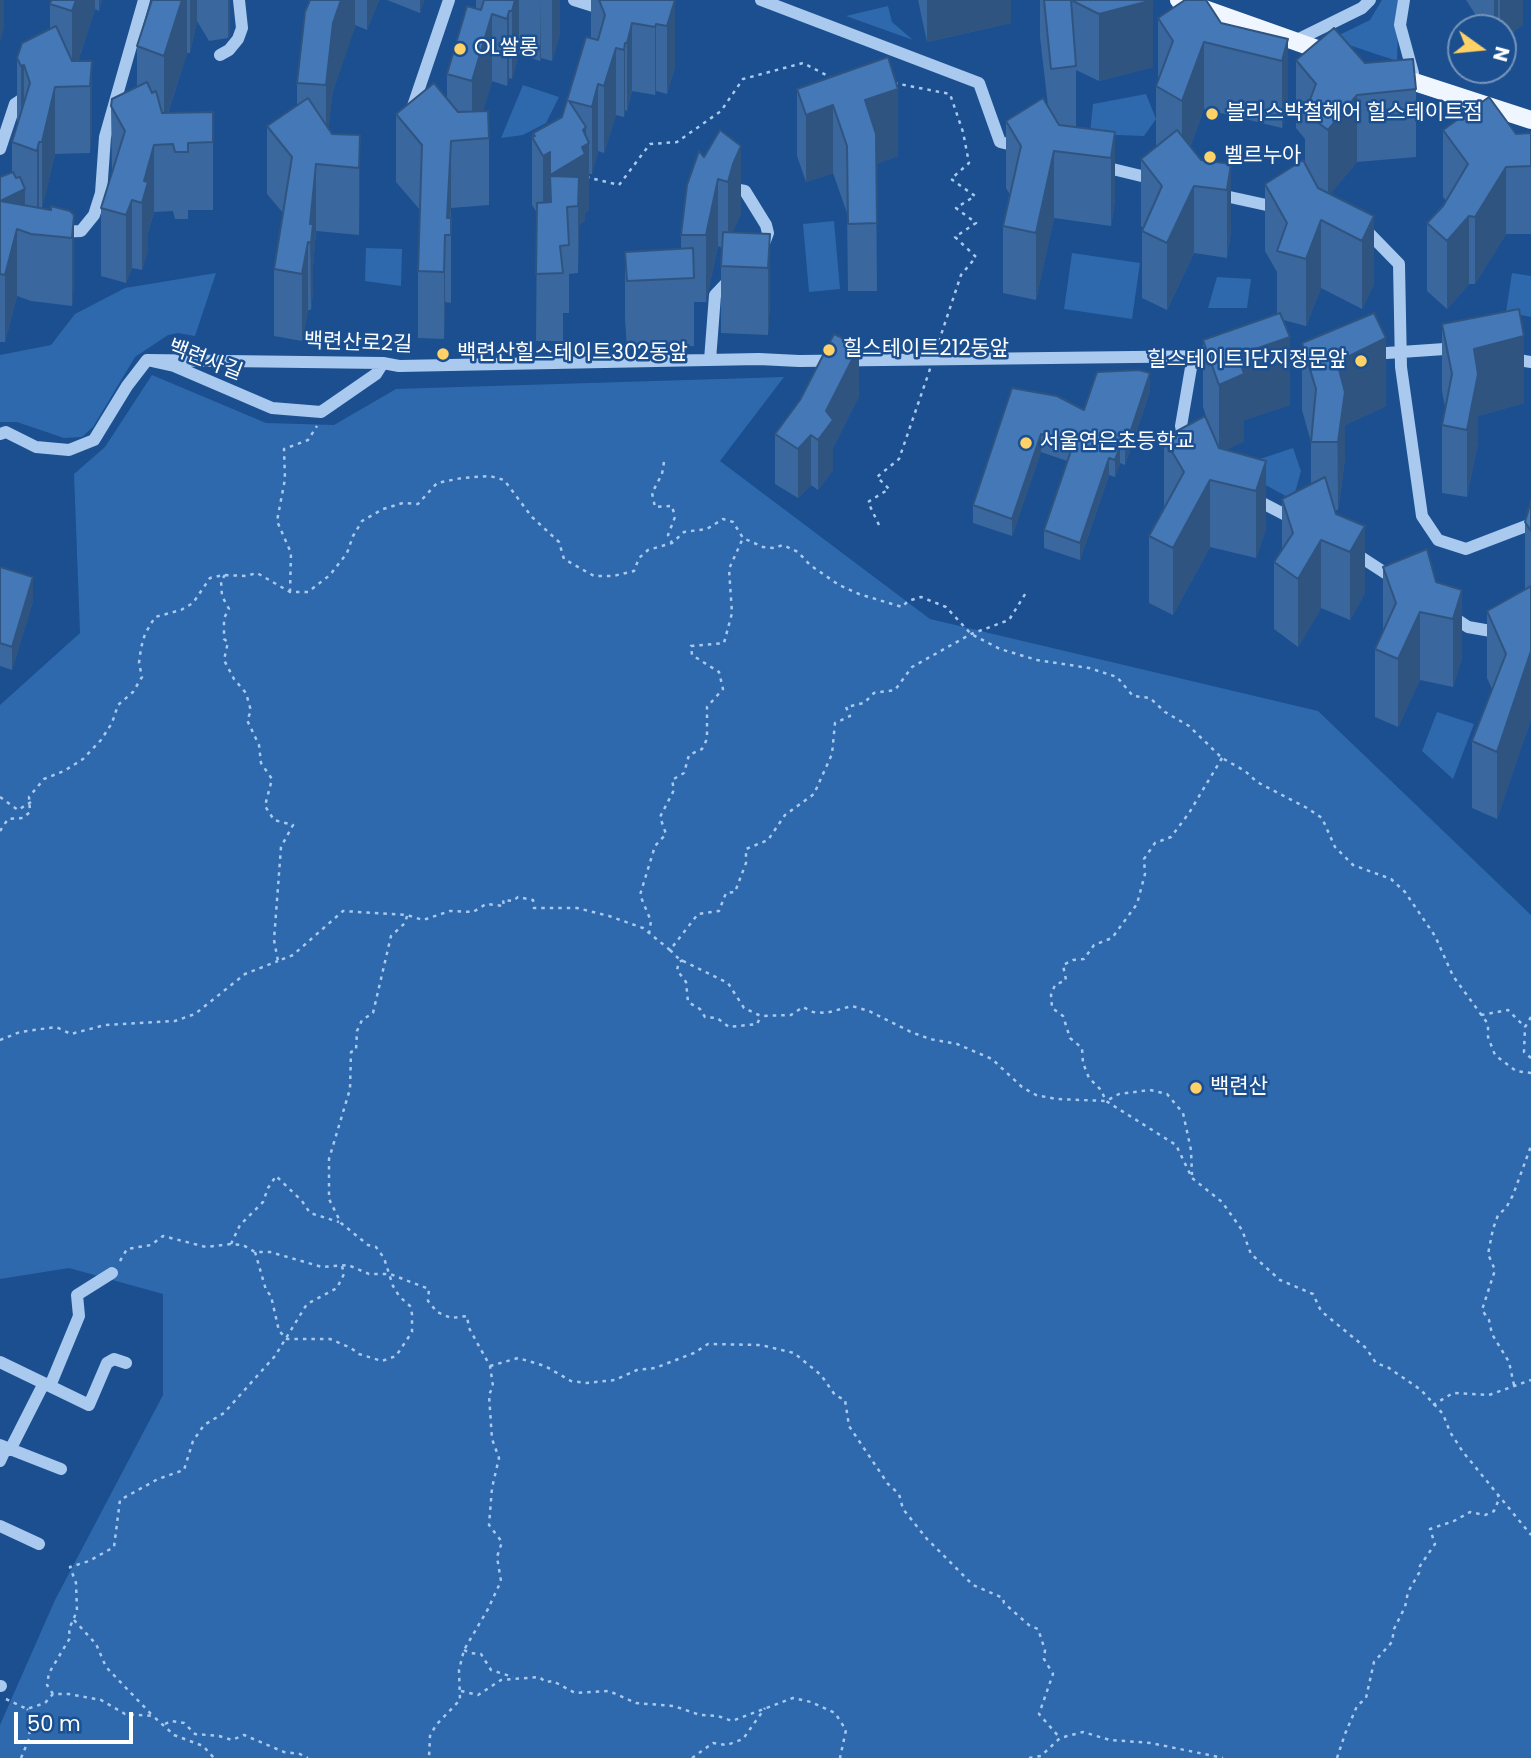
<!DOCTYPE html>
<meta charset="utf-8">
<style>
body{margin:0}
#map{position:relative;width:1531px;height:1758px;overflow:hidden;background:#1b4f8f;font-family:Poppins,sans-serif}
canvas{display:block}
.north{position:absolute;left:1447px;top:14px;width:70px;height:70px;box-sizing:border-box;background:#1b4f8f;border:2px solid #7695bc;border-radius:50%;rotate:105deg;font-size:19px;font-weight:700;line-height:28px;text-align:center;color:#fff}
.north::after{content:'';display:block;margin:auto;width:24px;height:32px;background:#ffd166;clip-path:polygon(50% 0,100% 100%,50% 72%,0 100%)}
.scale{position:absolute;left:14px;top:1712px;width:119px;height:32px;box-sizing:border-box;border:4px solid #fff;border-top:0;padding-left:9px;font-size:21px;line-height:24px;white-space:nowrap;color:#fff;-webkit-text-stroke:5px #1b4f8f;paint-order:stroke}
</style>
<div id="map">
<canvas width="1531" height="1758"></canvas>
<div class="north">N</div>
<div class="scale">50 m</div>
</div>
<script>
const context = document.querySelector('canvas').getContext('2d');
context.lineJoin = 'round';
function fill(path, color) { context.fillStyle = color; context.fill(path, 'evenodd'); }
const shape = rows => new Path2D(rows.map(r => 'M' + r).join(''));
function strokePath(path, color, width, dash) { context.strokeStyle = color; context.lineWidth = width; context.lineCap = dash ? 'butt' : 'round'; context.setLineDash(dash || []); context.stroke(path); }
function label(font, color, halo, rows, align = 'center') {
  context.font = font + ' Poppins,"Noto Sans KR",sans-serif'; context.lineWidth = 5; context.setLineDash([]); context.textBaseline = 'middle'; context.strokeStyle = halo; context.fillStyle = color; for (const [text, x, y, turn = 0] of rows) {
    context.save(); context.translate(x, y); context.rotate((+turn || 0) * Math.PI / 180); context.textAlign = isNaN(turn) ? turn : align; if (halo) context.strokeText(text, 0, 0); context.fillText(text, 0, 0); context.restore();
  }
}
fill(shape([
 [1382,0,1399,0,1397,61,1331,39,1370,20],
 [888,6,892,22,913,40,846,16],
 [523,85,559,97,546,123,523,135,501,138],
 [1146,94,1156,119,1144,136,1090,134,1093,104],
 [834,221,840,289,809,292,803,224],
 [366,248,402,249,401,286,365,281],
 [1072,253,1140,263,1132,319,1064,309],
 [216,273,195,336,178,333,168,335,135,357,93,427,82,437,64,438,17,422,0,422,0,355,51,345,75,314,125,288],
 [1512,273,1531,276,1531,317,1506,312],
 [1217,277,1251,279,1247,308,1208,308],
 [152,375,266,423,334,425,396,389,784,377,720,461,930,619,1318,711,1531,915,1531,1758,0,1758,0,1725,55,1600,163,1395,163,1294,69,1268,0,1279,0,705,80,633,74,474,105,447],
 [1293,448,1301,471,1293,500,1249,476,1254,461],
 [1437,712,1474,724,1453,779,1422,751]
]), '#2e69ad');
strokePath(shape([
 [894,83,950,94,963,132,969,163,951,179,975,196,956,208,976,223,955,237,976,257,961,275,938,344],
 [586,177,619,185,650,144,677,142,721,111,743,79,803,63,832,78],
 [664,462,662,474,652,493,655,507,672,506,675,517,668,535,672,543],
 [879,525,868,502,889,489,877,477,899,459,928,375],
 [225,575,221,581,222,596,229,609,224,618,224,639,228,642,224,660,234,679,246,693,251,711,247,720,259,745,261,763,272,779,265,806,274,820,293,825,281,847,274,940,278,961,293,955,343,911,407,915,423,920,450,911,473,912,486,904,504,906,503,900,513,901,518,897,533,900,534,908,577,908,609,916,643,928,670,950,698,914,719,911,726,893,735,892,746,863,746,849,768,840,785,815,814,794,832,754,835,723,850,716,846,707,864,703,874,693,895,690,912,667,971,634,1009,620,1027,591],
 [290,592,291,553,277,521,285,479,284,449,308,440,317,426],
 [1222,758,1189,813,1171,837,1155,843,1144,859,1145,874,1137,904,1112,938,1094,945,1084,959,1073,960,1063,965,1066,980,1055,985,1051,995,1052,1008,1063,1016,1070,1038,1082,1048,1083,1063,1089,1078,1101,1090,1106,1101,1176,1145,1192,1178,1222,1202,1242,1230,1251,1254,1280,1280,1313,1294,1321,1311,1366,1348,1376,1363,1389,1368,1421,1390,1443,1414,1450,1432,1463,1452,1531,1535],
 [0,797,18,810,31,802],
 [0,831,8,819,23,818,30,812,29,797,44,779,64,771,83,759,101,740,112,723,118,705,133,692,142,677,139,663,141,648,145,634,155,617,181,610,193,603,210,578,223,575,246,576,257,573,290,592,308,592,330,575,347,553,353,536,362,521,383,509,403,503,418,504,437,483,462,478,490,476,504,480,532,517,559,542,564,559,594,576,613,576,634,571,639,558,648,550,672,543,684,532,707,529,723,519,733,522,743,538,763,547,774,548,783,545,798,552,810,565,839,585,859,594,902,607,908,601,921,597,946,607,971,634,1000,649,1037,660,1089,668,1117,677,1133,696,1150,698,1165,712,1189,726,1222,758,1245,771,1257,782,1307,808,1322,818,1335,847,1353,865,1391,879,1405,892,1435,936,1453,976,1488,1024,1488,1037,1495,1055,1516,1071,1531,1073],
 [649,934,651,921,640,895,655,846,666,834,660,817,674,790,672,780,684,773,689,755,702,749,707,739,707,707,723,689,719,672,692,655,691,646,724,643,732,613,729,569,743,538],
 [670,950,679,959,728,983,744,1008,761,1016,791,1015,803,1007,813,1012,826,1013,852,1006,869,1011,911,1032,930,1039,957,1044,992,1059,1022,1087,1036,1095,1056,1099,1106,1101,1119,1094,1150,1090,1167,1094,1183,1113,1191,1150,1192,1175],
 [683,960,679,962,677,970,686,982,688,1002,700,1009,705,1017,717,1018,729,1027,757,1024,761,1016],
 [1481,1015,1508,1010,1525,1027],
 [1531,1017,1525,1027,1524,1052,1531,1058],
 [0,1040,20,1032,56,1027,71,1034,105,1025,175,1021,195,1014,245,974,278,961],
 [231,1244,240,1225,263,1202,268,1188,276,1176,302,1201,310,1213,339,1222],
 [255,1252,266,1290,271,1296,279,1331,287,1339,330,1339,351,1348,359,1354,382,1361,396,1356,412,1332,412,1314,410,1306,399,1296,393,1286,384,1258,376,1247,368,1245,341,1223,329,1199,329,1159,350,1089,351,1052,356,1050,357,1031,362,1020,373,1013,391,936,405,923,407,916],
 [120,1261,127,1249,151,1245,163,1236,206,1247,231,1244,243,1245,255,1252,270,1252,322,1267,348,1265,369,1274,390,1274,429,1289,428,1301,437,1312,451,1318,467,1316,469,1328,490,1366,493,1386,489,1395,492,1439,499,1458,492,1488,489,1525,502,1542,497,1557,501,1581,488,1609,464,1650,459,1670,460,1700,436,1725,430,1736,429,1758],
 [490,1366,518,1358,545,1366,571,1381,586,1383,615,1380,637,1370,655,1368,694,1353,708,1344,761,1345,794,1353,821,1375,835,1395,845,1400,849,1426,888,1484,899,1494,903,1509,927,1539,973,1585,1003,1598,1004,1603,1030,1626,1038,1629,1045,1650,1044,1659,1053,1674,1039,1714,1060,1738],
 [1514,1385,1509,1362,1492,1334,1489,1320,1482,1310,1495,1270,1488,1254,1493,1229,1498,1215,1506,1208,1513,1195,1531,1146],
 [1433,1405,1453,1393,1489,1395,1531,1380],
 [74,1620,96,1644,106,1667,153,1716],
 [464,1650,470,1653,481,1654,491,1670,513,1677],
 [461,1691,478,1695,501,1680,539,1677,546,1682,553,1681,575,1693,609,1691,636,1703,674,1706,700,1715,718,1716,732,1721,793,1698,811,1702,835,1713,846,1730,840,1758],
 [53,1694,47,1685,49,1673,70,1638,69,1629,77,1611,76,1583,70,1567,89,1561,114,1547,120,1500,158,1479,184,1470,193,1441,204,1425,224,1413,275,1356,307,1304,337,1288,344,1274,342,1266],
 [6,1699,27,1709,45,1703,53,1694,69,1694,101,1700,125,1714,153,1716,174,1735,203,1746,214,1758],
 [165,1724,171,1721,184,1723,195,1734,219,1736,232,1740,244,1735,284,1752,300,1754,308,1758],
 [21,1758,29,1739,31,1713,27,1709],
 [692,1758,713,1743,727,1745,743,1739,765,1708],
 [1029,1758,1041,1756,1060,1738,1083,1732,1110,1740,1151,1743,1223,1758],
 [1337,1758,1345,1734,1357,1706,1366,1698,1374,1662,1392,1642,1394,1629,1405,1607,1408,1592,1419,1573,1420,1566,1435,1544,1430,1529,1454,1521,1470,1512,1485,1515,1494,1511,1499,1499,1498,1495]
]), '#a9c9ee', 2.5, [3.5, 5]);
strokePath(shape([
 [574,0,606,10],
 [761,0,979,83,1000,142,1021,147],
 [1404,0,1400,25,1413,73],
 [1295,41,1362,8,1370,0],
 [220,55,229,50,238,39,242,28,239,0],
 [411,112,449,0],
 [0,149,15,104,30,94],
 [1100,166,1158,180],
 [728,188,745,191,766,225,768,233,765,241,759,248],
 [1216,194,1280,208],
 [1363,227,1399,264,1401,367,1422,516,1438,540,1466,549,1531,524],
 [58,232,81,231,94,215,101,193,105,137,144,0],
 [1372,354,1459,348],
 [1274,356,1315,356],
 [1507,358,1531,362],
 [147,360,383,363,399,366,759,359,799,361,1217,356],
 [710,360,715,295,732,277],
 [0,434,6,432,36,447,69,450,94,440,127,386,147,360,174,366,272,408,321,412,376,374,383,363],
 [1184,442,1181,426,1193,356],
 [1251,497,1297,521],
 [1353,552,1396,580],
 [1450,615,1468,627,1531,638],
 [0,1362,89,1405,107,1363,114,1359,126,1363],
 [50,1386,79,1316,77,1295,112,1273],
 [0,1445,61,1469],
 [10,1450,44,1383],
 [0,1461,6,1448],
 [0,1526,39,1544],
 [0,1686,1,1686]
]), '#a9c9ee', 12);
strokePath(shape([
 [1179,0,1334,55],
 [1393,75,1531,120]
]), '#f0f6ff', 18);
strokePath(shape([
 [929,372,937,346]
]), '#a9c9ee', 2.5, [3.5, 5]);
fill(shape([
 [51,0,102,0,99,11,95,9,78,61,92,61,92,128,90,153,55,154,42,208,74,215,74,283,72,306,31,301,17,296,5,342,0,342,0,177,12,172,12,142,17,125,17,58,50,29,50,4],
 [152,0,230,0,230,35,228,38,209,41,197,21,190,53,187,53,168,113,213,112,213,210,188,210,188,219,175,219,173,211,154,212,148,233,148,250,142,270,132,268,126,283,101,276,101,208,112,175,111,106,137,87,137,46],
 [310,0,379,0,367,30,355,25,333,91,328,129,332,134,360,135,359,235,316,231,313,266,313,292,311,310,308,310,302,341,274,336,274,269,283,213,267,194,267,126,297,105,297,83],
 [387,0,424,0,420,13],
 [476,0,560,0,560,34,552,61,541,58,540,61,519,54,512,79,509,78,507,86,492,81,483,111,489,138,489,205,451,208,451,303,445,302,444,339,418,338,418,271,420,210,396,182,396,114,447,99,447,74,476,8],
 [591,0,675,0,675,67,667,94,656,91,655,95,632,91,627,111,625,110,624,117,616,115,604,153,598,151,592,174,589,174,589,210,585,213,585,221,579,225,578,273,569,274,569,313,563,313,563,341,536,341,537,213,532,205,532,137,533,133,562,117,591,38],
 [918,0,1011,0,1011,23,927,42],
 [1040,0,1153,0,1153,67,1099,81,1076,70,1076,127,1115,132,1115,200,1111,226,1054,218,1036,300,1003,293,1003,226,1010,195,1006,188,1006,121,1048,106,1040,37],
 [1466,0,1523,0,1523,25,1514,31,1514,36,1503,43,1503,28,1484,28],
 [1158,18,1221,23,1288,39,1288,106,1282,128,1204,109,1190,147,1201,160,1231,164,1231,231,1227,258,1194,253,1167,310,1142,298,1142,231,1143,228,1141,226,1141,159,1156,147,1156,86,1158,80],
 [888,57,898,156,876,164,877,291,848,291,847,213,833,173,806,182,797,156,797,89],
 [1296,60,1365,63,1416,89,1416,157,1357,162,1330,194,1374,216,1374,284,1362,309,1321,288,1306,326,1283,320,1290,405,1244,420,1244,441,1225,450,1266,461,1266,529,1256,558,1210,547,1173,615,1149,603,1149,536,1164,507,1164,438,1210,428,1203,407,1203,340,1277,314,1277,272,1265,251,1265,184,1305,164,1305,139,1296,128],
 [720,130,741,214,732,232,770,234,770,302,768,335,721,333,721,266,722,248,718,246,706,302,694,302,694,346,627,349,625,319,625,252,681,249,681,235,704,157],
 [1443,130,1516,134,1531,133,1531,234,1506,234,1475,284,1469,284,1447,309,1427,291,1427,223,1446,201,1443,197],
 [1442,324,1524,403,1478,416,1478,442,1467,497,1442,493,1442,425,1445,407,1442,391],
 [1302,343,1386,406,1345,425,1345,459,1338,510,1335,510,1365,593,1350,620,1321,608,1298,647,1274,629,1274,562,1282,549,1282,499,1311,485,1311,442,1302,410],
 [1012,388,1084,410,1150,391,1125,465,1120,463,1115,477,1109,475,1080,560,1044,548,1044,530,1067,461,1041,452,1012,536,973,523,973,505],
 [859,396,833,448,833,470,818,490,811,485,798,498,775,484,775,434],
 [1531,501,1531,719,1497,819,1472,808,1472,741,1492,689,1487,678,1487,611,1525,589,1525,522],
 [0,567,33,601,12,670,0,666],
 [1383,567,1462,590,1462,658,1453,687,1420,680,1398,727,1375,717,1375,649,1383,631]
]), '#3a679d');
fill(shape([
 [0,0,4,0,4,28,0,42],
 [76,0,95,0,95,9,72,78,72,11],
 [99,0,102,0,99,11],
 [182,0,187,0,187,53,164,124,164,56],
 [190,0,197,0,197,21,190,53],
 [228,0,230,0,230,35,228,38],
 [341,0,355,0,355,28,333,91,326,152,326,85,333,23],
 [367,0,379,0,367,30],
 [420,0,424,0,420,13],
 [515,0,519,0,519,54,512,79,512,11],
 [540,0,541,58,540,61],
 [552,0,560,0,560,34,552,61],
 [675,0,675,67,667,94,667,26],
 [927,0,1011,0,1011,23,927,42],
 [1153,0,1153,67,1099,81,1099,14],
 [1494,0,1498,0,1498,28,1494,28],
 [1500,0,1523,0,1523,25,1514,31,1514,36,1503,43,1503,28,1500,28],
 [509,11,509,78,507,86,507,19],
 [492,14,492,81,475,139,472,139,472,81],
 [632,23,632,91,627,111,627,43],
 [656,24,656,91,655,95,655,27],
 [1288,39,1288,106,1282,128,1282,61],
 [1204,42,1204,109,1182,168,1182,101],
 [625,43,625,110,624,117,624,50],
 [616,48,616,115,604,153,604,86],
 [92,61,92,128,90,153,90,86],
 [24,65,24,133,21,134,21,66],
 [598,84,598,151,592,174,592,107],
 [55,87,55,154,42,209,42,142],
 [898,89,898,156,865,168,865,100],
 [1357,95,1357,162,1328,197,1328,130],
 [833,105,833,173,806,182,806,115],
 [586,127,586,145,589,143,589,210,585,213,585,221,579,225,578,273,578,206,550,176,550,243,550,175],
 [1115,132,1115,200,1111,226,1111,158],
 [360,135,360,203,359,235,359,168],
 [451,141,451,208,449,235,447,218],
 [39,142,39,209,37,218,37,151],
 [154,145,154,212,148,233,148,250,142,270,142,203,144,181],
 [741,146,741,214,733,232,728,249,728,182,733,164],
 [1054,151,1054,218,1036,300,1036,233],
 [550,152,550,219,543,223,543,156],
 [316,164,316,231,313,266,313,292,311,310,310,224],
 [1231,164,1231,231,1227,258,1227,190],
 [1506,167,1506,234,1475,284,1475,217],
 [718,179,718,246,706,302,706,235],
 [1194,186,1194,253,1167,310,1167,243],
 [25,189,25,232,17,229,17,296,5,342,5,275,0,201],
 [132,200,132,268,126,283,126,215],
 [74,215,74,283,72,306,72,238],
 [1374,216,1374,284,1362,309,1362,241],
 [1469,216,1469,284,1447,309,1447,241],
 [1321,220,1321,288,1306,326,1306,259],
 [770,234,770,302,768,335,768,268],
 [445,235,445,302,444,339,444,272],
 [308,242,308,310,302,341,302,274],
 [1524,336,1524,403,1478,416,1478,442,1467,497,1467,430,1474,349],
 [1290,337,1290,405,1244,420,1244,441,1219,453,1219,385,1238,355],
 [1386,338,1386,406,1345,425,1345,459,1338,510,1337,362],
 [859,346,859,396,833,448,833,470,818,490,818,440,826,411],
 [1150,373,1150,391,1125,465,1125,448],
 [1041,434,1041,452,1012,536,1012,519],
 [811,435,811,485,798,498,798,449],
 [1120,446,1120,463,1115,477,1115,460],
 [1109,458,1109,475,1080,560,1080,543],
 [1266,461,1266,529,1256,558,1256,491],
 [1210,480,1210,547,1173,615,1173,548],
 [1365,526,1365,593,1350,620,1350,552],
 [1321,540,1321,608,1298,647,1298,579],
 [33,577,33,601,12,670,12,647],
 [1462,590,1462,658,1453,687,1453,619],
 [1420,612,1420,680,1398,727,1398,659],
 [1531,651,1531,719,1497,819,1497,752]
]), '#305480');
const building = shape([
 [51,0,76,0,72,11,50,4,51,0],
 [152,0,182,0,164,56,137,46,152,0],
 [310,0,341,0,333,23,326,85,297,83,305,12,310,0],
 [484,0,515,0,512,11,509,11,507,19,492,14,472,81,447,74,467,6,481,10,484,0],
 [599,0,675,0,667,26,656,24,655,27,632,23,627,43,625,43,624,50,616,48,604,86,598,84,592,107,569,101,586,127,583,130,589,143,582,147,585,154,550,175,550,152,543,156,532,137,535,136,533,133,562,117,586,37,598,40,605,15,599,0],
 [1044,0,1153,0,1099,14,1071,0,1076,66,1051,69,1044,0],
 [1185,0,1206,0,1221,23,1288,39,1282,61,1204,42,1182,101,1156,86,1173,41,1158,18,1185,0],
 [56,26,72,61,92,61,90,86,55,87,42,142,39,142,37,151,12,142,30,83,24,65,21,66,17,58,22,43,56,26],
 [1334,28,1365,63,1413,59,1416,89,1357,95,1328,130,1305,113,1316,84,1296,60,1334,28],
 [888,57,898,89,865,100,876,134,877,223,848,224,847,146,833,105,806,115,797,89,888,57],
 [147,82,152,93,156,91,162,113,213,112,213,142,188,143,188,152,175,152,173,144,154,145,144,181,148,182,142,203,132,200,126,215,101,208,125,131,111,106,112,99,147,82],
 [434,83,458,112,488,111,489,138,451,141,447,218,451,218,451,235,445,235,444,272,418,271,422,145,396,114,434,83],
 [1489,97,1516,134,1531,133,1531,166,1506,167,1475,217,1469,216,1447,241,1427,223,1443,206,1468,164,1443,130,1489,97],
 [308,98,332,134,360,135,359,168,316,164,310,224,313,224,311,243,308,242,302,274,274,269,292,157,267,126,308,98],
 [1043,98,1059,125,1115,132,1111,158,1054,151,1036,233,1003,226,1021,146,1006,121,1043,98],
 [720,130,741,146,733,164,728,182,718,179,706,235,681,235,687,185,699,151,704,157,720,130],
 [1177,130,1201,160,1231,164,1227,190,1194,186,1167,243,1142,231,1162,186,1141,159,1177,130],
 [1303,160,1318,188,1374,216,1362,241,1321,220,1306,259,1277,251,1287,223,1265,184,1303,160],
 [13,172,16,178,20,177,25,189,0,201,51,210,51,206,70,211,74,215,72,238,31,234,17,229,5,275,0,274,0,177,13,172],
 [550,176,579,177,578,206,567,207,569,245,560,246,563,273,536,274,537,203,551,202,550,176],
 [723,232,770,234,768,268,721,266,723,232],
 [693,248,694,278,627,281,625,252,693,248],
 [1519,309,1524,336,1474,349,1478,374,1467,430,1442,425,1452,374,1442,324,1519,309],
 [1280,313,1290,337,1238,355,1244,374,1219,385,1203,340,1280,313],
 [1374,313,1386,338,1337,362,1345,392,1338,442,1311,442,1316,389,1302,343,1374,313],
 [834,334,859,346,826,411,833,420,818,440,811,435,798,449,775,434,800,400,834,334],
 [1139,370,1150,373,1125,448,1120,446,1115,460,1109,458,1080,543,1044,530,1073,445,1041,434,1012,519,973,505,1012,388,1057,396,1084,410,1097,372,1139,370],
 [1205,416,1219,448,1266,461,1256,491,1210,480,1173,548,1149,536,1184,472,1164,438,1205,416],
 [1325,477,1336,514,1365,526,1350,552,1321,540,1298,579,1274,562,1293,533,1282,499,1325,477],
 [1531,501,1531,531,1525,522,1531,501],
 [1427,549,1436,582,1462,590,1453,619,1420,612,1398,659,1375,649,1396,603,1383,567,1427,549],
 [0,567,33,577,12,647,0,643,0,567],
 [1531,586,1531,651,1497,752,1472,741,1506,654,1487,611,1531,586]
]);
fill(building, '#4478b7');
strokePath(building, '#305480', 2);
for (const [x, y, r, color] of [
 [460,49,7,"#ffd166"],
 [1212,114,7,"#ffd166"],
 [1210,157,7,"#ffd166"],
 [829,350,7,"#ffd166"],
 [443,354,7,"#ffd166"],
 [1361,361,7,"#ffd166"],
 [1026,443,7,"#ffd166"],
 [1196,1088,7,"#ffd166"]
]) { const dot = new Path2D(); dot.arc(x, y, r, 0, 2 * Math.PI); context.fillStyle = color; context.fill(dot); strokePath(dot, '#1b4f8f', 2.5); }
label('21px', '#fff', '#1b4f8f', [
 ["OL쌀롱",474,49],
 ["블리스박철헤어 힐스테이트점",1226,114],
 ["벨르누아",1224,157],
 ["힐스테이트212동앞",843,350],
 ["백련산힐스테이트302동앞",457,354],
 ["힐스테이트1단지정문앞",1347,361,"right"],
 ["서울연은초등학교",1040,443],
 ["백련산",1210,1088]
], 'left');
label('21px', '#fff', '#1b4f8f', [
 ["백련산로2길",358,344,2],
 ["백련사길",205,361,21]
]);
</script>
